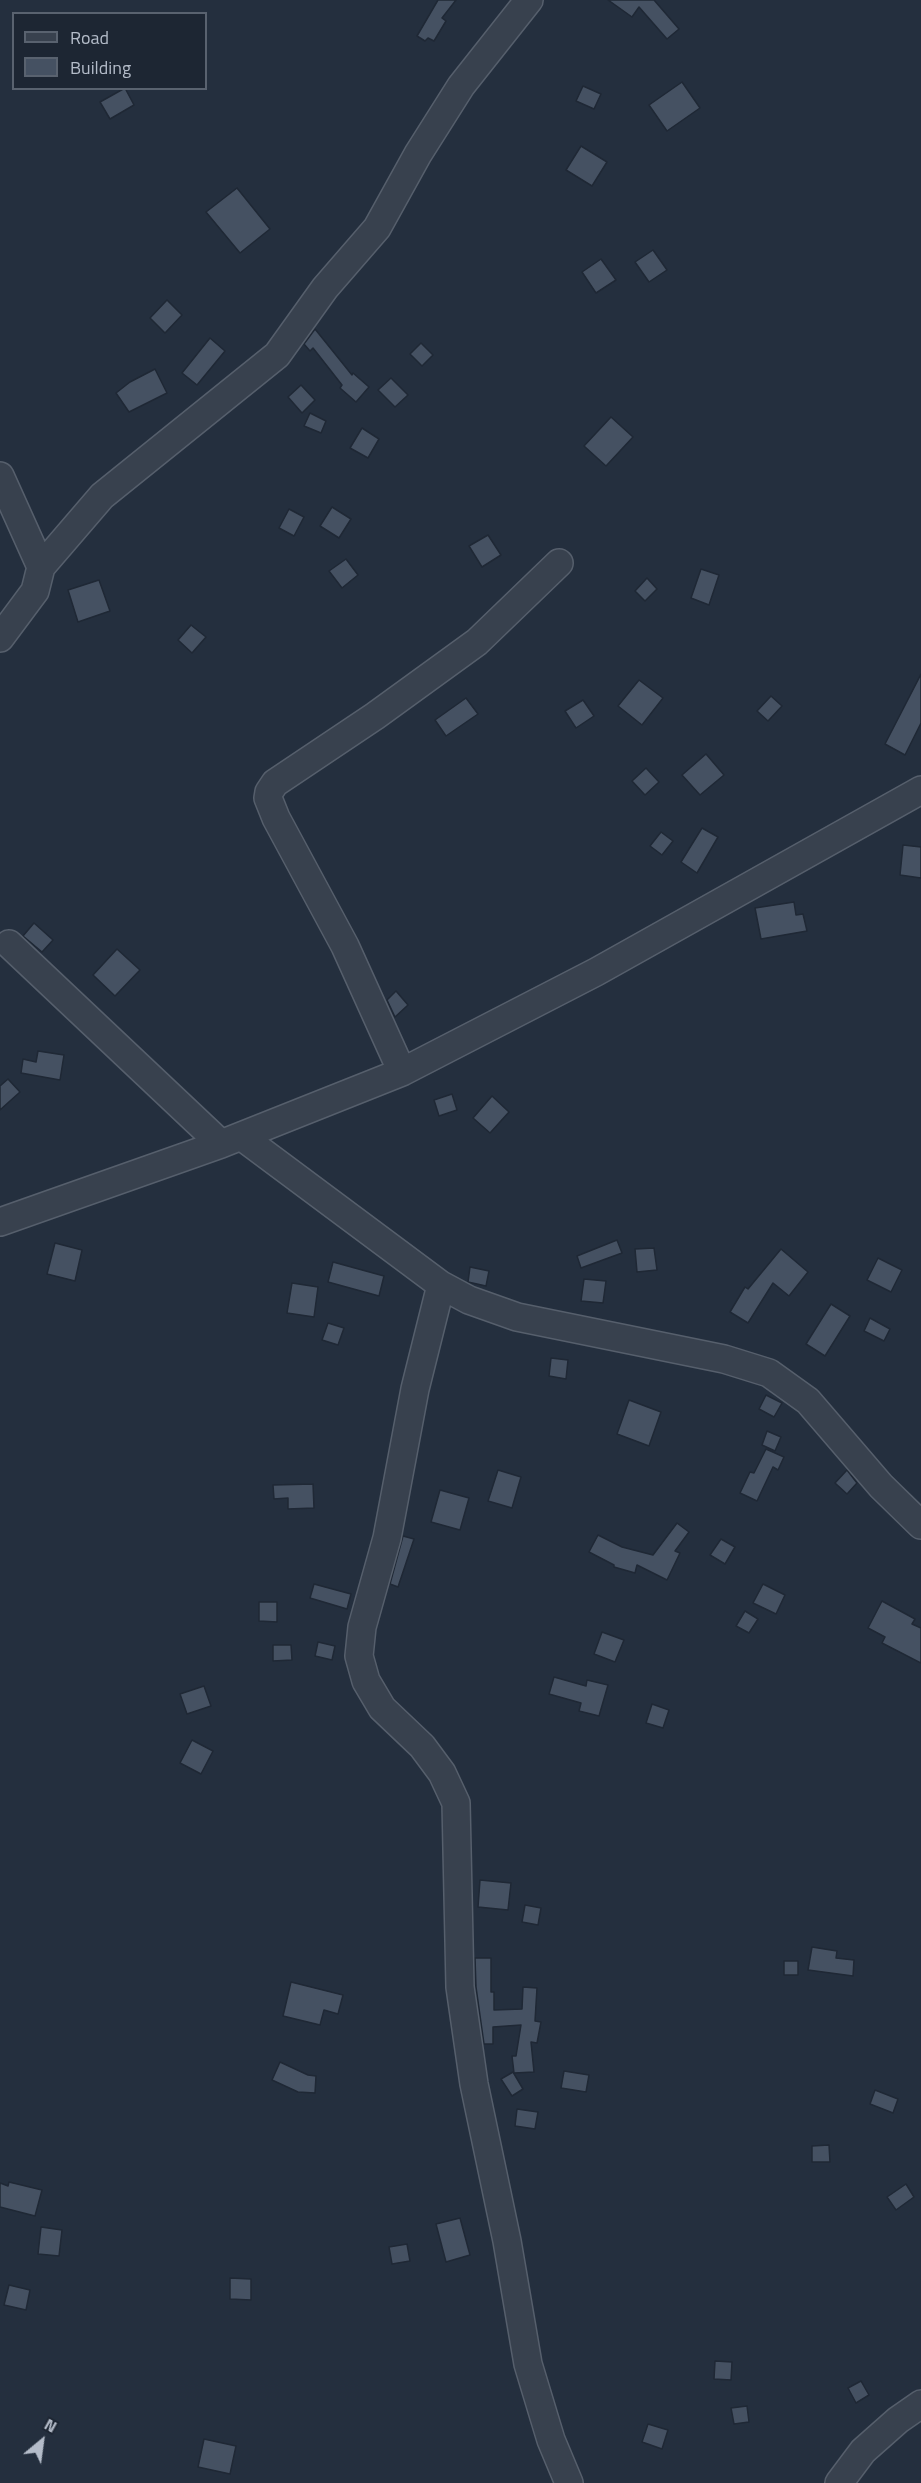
<!DOCTYPE html>
<style>
body{margin:0}
#map{position:relative;width:921px;height:2483px;overflow:hidden;background:#242f3e;font-family:"Titillium Web",sans-serif}
canvas{display:block}
.legend{position:absolute;left:12px;top:12px;width:195px;height:78px;box-sizing:border-box;background:#1d2633;border:2px solid #59626f;margin:0;padding:8px 10px;list-style:none;font-size:18px;color:#b4bcc9}
.legend li{display:flex;align-items:center;gap:12px;height:30px}
.legend b{width:30px;border:2px solid #59626f}
.north{position:absolute;left:12px;top:2411px;width:60px;height:60px;-webkit-text-stroke:4px #1d2633;paint-order:stroke;rotate:29deg;font-size:16px;font-weight:700;line-height:24px;text-align:center;color:#b4bcc9}
.north::after{content:'';display:block;margin:auto;width:21px;height:27px;background:#b4bcc9;clip-path:polygon(50% 0,100% 100%,50% 72%,0 100%)}
</style>
<div id="map">
<canvas width="921" height="2483"></canvas>
<ul class="legend">
<li><b style="height:8px;background:#38414e"></b>Road</li>
<li><b style="height:16px;background:#455162"></b>Building</li>
</ul>
<div class="north">N</div>
</div>
<script>
const context = document.querySelector('canvas').getContext('2d');
context.lineJoin = 'round';
function fill(path, color) { context.fillStyle = color; context.fill(path, 'evenodd'); }
const shape = rows => new Path2D(rows.map(r => 'M' + r).join(''));
function strokePath(path, color, width, dash) { context.strokeStyle = color; context.lineWidth = width; context.lineCap = dash ? 'butt' : 'round'; context.setLineDash(dash || []); context.stroke(path); }
const building = shape([
 [438,0,456,0,442,18,446,21,434,41,428,38,425,41,417,36,438,0],
 [608,0,654,0,679,29,667,39,639,7,632,17,608,0],
 [682,82,700,108,667,131,649,105,682,82],
 [583,86,601,94,594,109,576,101,583,86],
 [125,88,134,105,110,119,100,102,125,88],
 [581,146,607,162,592,186,566,170,581,146],
 [237,188,270,229,240,253,206,212,237,188],
 [653,250,667,270,649,282,635,262,653,250],
 [601,259,616,280,596,293,582,272,601,259],
 [167,300,182,315,165,333,150,318,167,300],
 [315,329,352,375,353,373,369,387,356,402,340,388,342,385,313,348,310,351,304,344,315,329],
 [210,338,225,351,197,385,182,373,210,338],
 [421,343,433,355,422,366,410,354,421,343],
 [155,369,167,393,129,412,116,393,130,382,155,369],
 [391,378,408,395,395,407,378,390,391,378],
 [301,385,315,400,302,413,288,397,301,385],
 [310,413,326,421,321,433,304,426,310,413],
 [611,417,633,437,606,466,584,446,611,417],
 [362,428,379,439,368,458,350,448,362,428],
 [332,507,351,519,339,538,320,526,332,507],
 [289,509,304,517,294,536,279,528,289,509],
 [488,535,501,555,482,567,469,546,488,535],
 [346,559,358,575,342,588,329,571,346,559],
 [701,569,719,575,709,605,691,598,701,569],
 [647,578,657,589,645,601,635,591,647,578],
 [99,580,110,611,78,622,68,590,99,580],
 [191,625,206,637,192,653,178,640,191,625],
 [921,674,921,723,905,755,885,744,921,674],
 [639,680,663,698,642,725,618,706,639,680],
 [771,696,782,706,768,721,757,711,771,696],
 [466,698,478,714,446,736,435,720,466,698],
 [583,700,594,716,576,728,565,711,583,700],
 [706,754,724,775,700,795,682,775,706,754],
 [646,768,659,782,645,795,632,781,646,768],
 [702,828,718,837,697,873,681,862,702,828],
 [661,832,673,841,662,855,650,846,661,832],
 [903,845,921,847,921,878,900,875,903,845],
 [794,902,796,915,803,914,807,931,761,939,755,908,794,902],
 [34,923,53,940,42,952,23,936,34,923],
 [117,949,140,970,115,996,93,975,117,949],
 [396,991,408,1005,395,1017,387,1000,396,991],
 [38,1051,64,1055,60,1080,21,1073,23,1059,36,1062,38,1051],
 [8,1079,20,1092,0,1110,0,1086,8,1079],
 [452,1094,457,1110,439,1116,434,1100,452,1094],
 [492,1096,509,1112,490,1133,473,1118,492,1096],
 [617,1240,622,1253,581,1268,577,1256,617,1240],
 [55,1243,82,1250,75,1281,47,1274,55,1243],
 [654,1248,657,1270,637,1272,635,1249,654,1248],
 [781,1249,808,1272,789,1296,773,1283,748,1323,730,1312,745,1287,748,1289,781,1249],
 [878,1258,902,1270,891,1292,867,1280,878,1258],
 [333,1262,384,1276,379,1296,328,1282,333,1262],
 [470,1267,489,1271,486,1286,468,1282,470,1267],
 [584,1279,606,1281,603,1303,581,1301,584,1279],
 [292,1283,318,1287,314,1317,287,1313,292,1283],
 [831,1304,850,1316,825,1356,806,1344,831,1304],
 [870,1318,890,1329,884,1341,864,1331,870,1318],
 [328,1323,344,1328,338,1345,322,1340,328,1323],
 [551,1358,568,1360,566,1379,549,1376,551,1358],
 [766,1395,782,1403,774,1417,759,1409,766,1395],
 [629,1400,661,1412,649,1446,617,1434,629,1400],
 [767,1431,781,1437,775,1451,762,1445,767,1431],
 [766,1449,784,1457,778,1470,773,1467,757,1501,740,1493,750,1472,754,1473,766,1449],
 [498,1470,521,1477,512,1508,488,1501,498,1470],
 [847,1470,857,1483,847,1494,835,1483,847,1470],
 [313,1484,314,1508,288,1509,288,1498,274,1499,273,1485,313,1484],
 [440,1490,469,1498,460,1530,431,1522,440,1490],
 [677,1523,689,1532,675,1551,680,1553,667,1580,637,1565,635,1573,614,1567,614,1565,589,1552,598,1535,622,1547,653,1555,677,1523],
 [403,1536,414,1539,398,1587,390,1584,403,1536],
 [721,1539,735,1547,725,1564,710,1555,721,1539],
 [314,1584,351,1594,347,1609,310,1598,314,1584],
 [763,1584,785,1595,776,1614,753,1603,763,1584],
 [882,1601,915,1619,912,1624,921,1628,921,1663,882,1643,885,1637,868,1628,882,1601],
 [259,1602,277,1602,277,1622,259,1621,259,1602],
 [745,1611,758,1619,749,1633,736,1626,745,1611],
 [602,1632,624,1640,615,1662,594,1654,602,1632],
 [318,1642,335,1646,332,1660,315,1656,318,1642],
 [273,1645,291,1645,292,1660,273,1661,273,1645],
 [554,1677,586,1686,587,1680,608,1685,599,1716,579,1711,581,1703,549,1694,554,1677],
 [204,1686,211,1706,187,1714,180,1694,204,1686],
 [652,1704,669,1710,663,1728,646,1723,652,1704],
 [192,1740,213,1751,201,1774,180,1763,192,1740],
 [480,1880,511,1883,508,1910,478,1907,480,1880],
 [525,1905,541,1908,538,1925,522,1922,525,1905],
 [812,1947,837,1951,836,1958,854,1960,853,1976,808,1970,812,1947],
 [475,1958,491,1958,491,1992,494,1992,494,2010,522,2009,523,1987,537,1988,535,2021,541,2022,537,2043,531,2042,534,2072,514,2073,512,2056,516,2056,521,2025,493,2027,493,2044,484,2044,476,1987,475,1958],
 [784,1961,798,1961,798,1975,784,1975,784,1961],
 [291,1982,343,1995,338,2014,324,2010,320,2025,283,2016,291,1982],
 [280,2062,308,2075,316,2076,315,2093,298,2092,272,2080,280,2062],
 [564,2071,589,2075,586,2092,561,2088,564,2071],
 [513,2072,523,2089,512,2096,501,2079,513,2072],
 [875,2090,898,2099,893,2113,870,2104,875,2090],
 [517,2109,538,2112,535,2129,515,2126,517,2109],
 [829,2145,830,2162,812,2162,812,2146,829,2145],
 [9,2182,42,2190,35,2216,0,2207,0,2183,8,2186,9,2182],
 [906,2184,914,2197,896,2210,887,2197,906,2184],
 [460,2218,470,2255,446,2262,436,2224,460,2218],
 [41,2227,62,2230,59,2256,38,2254,41,2227],
 [407,2244,410,2261,392,2264,389,2247,407,2244],
 [230,2278,251,2279,251,2300,230,2299,230,2278],
 [9,2285,30,2290,26,2310,4,2305,9,2285],
 [715,2361,732,2362,731,2380,714,2379,715,2361],
 [861,2381,869,2395,856,2403,848,2388,861,2381],
 [747,2406,749,2422,734,2424,731,2408,747,2406],
 [648,2424,668,2430,662,2449,642,2442,648,2424],
 [204,2439,236,2446,230,2474,198,2467,204,2439]
]);
fill(building, '#455162');
strokePath(building, '#1f2835', 1.5);
const minor = shape([
 [0,476,41,567],
 [0,638,35,591,41,567,102,496,277,355,325,288,377,228,418,154,461,86,529,0],
 [9,944,221,1144],
 [402,1072,345,946,276,818,268,798,269,792,275,783,375,716,477,642,559,563],
 [241,1136,441,1285,469,1300,517,1317,724,1359,769,1373,808,1401,881,1486,921,1525],
 [0,1222,221,1144,402,1072,596,972,921,790],
 [441,1285,415,1389,387,1538,362,1627,359,1656,366,1681,382,1708,422,1746,442,1773,456,1803,460,1987,474,2084,507,2241,528,2364,551,2440,569,2483],
 [839,2483,863,2451,898,2420,921,2404]
]);
strokePath(minor, '#565f6c', 30);
strokePath(minor, '#38414e', 27);
</script>
